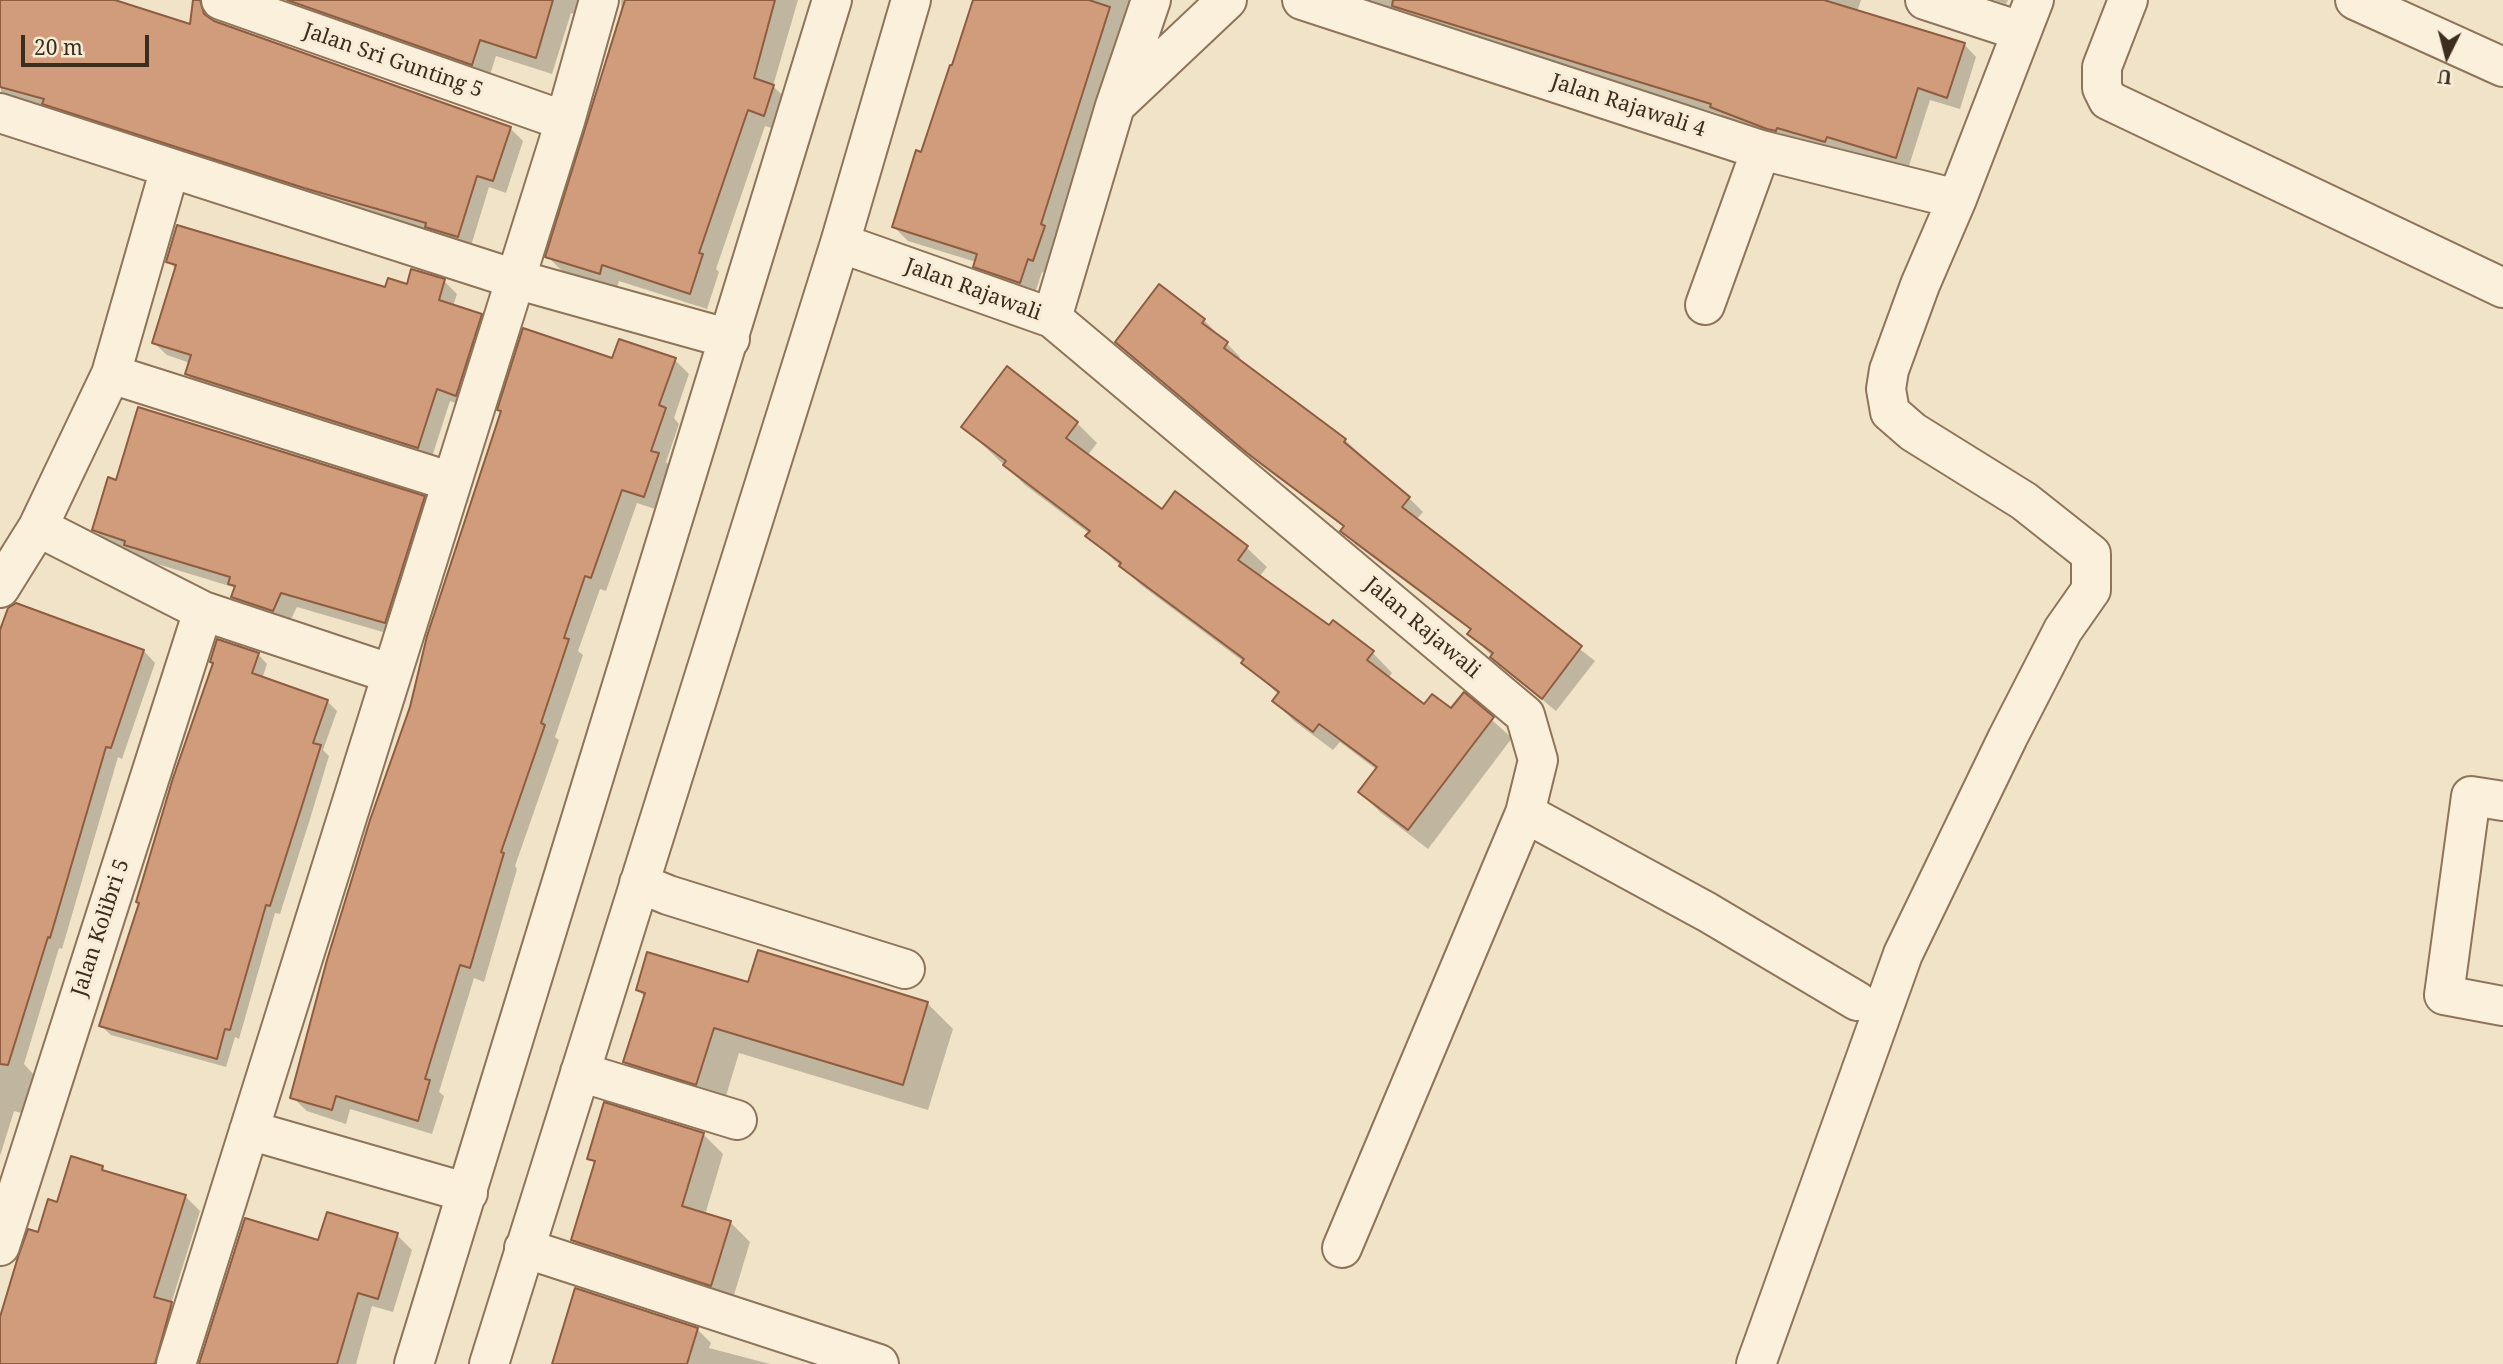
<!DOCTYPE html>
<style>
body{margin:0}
#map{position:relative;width:2503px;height:1364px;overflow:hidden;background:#f1e3c7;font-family:"Noto Serif",serif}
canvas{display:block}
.north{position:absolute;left:2412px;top:21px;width:70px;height:70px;-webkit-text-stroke:5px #f7edd7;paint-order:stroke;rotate:186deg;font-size:19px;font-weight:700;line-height:28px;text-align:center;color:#3d2d1f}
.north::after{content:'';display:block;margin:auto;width:24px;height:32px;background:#3d2d1f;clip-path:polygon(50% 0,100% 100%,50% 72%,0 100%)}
.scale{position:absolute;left:21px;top:35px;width:128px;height:32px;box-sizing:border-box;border:4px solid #3d2d1f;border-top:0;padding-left:9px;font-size:21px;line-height:24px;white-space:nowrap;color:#3d2d1f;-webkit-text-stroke:5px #f7edd7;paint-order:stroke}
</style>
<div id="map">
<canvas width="2503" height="1364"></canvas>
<div class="north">U</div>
<div class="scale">20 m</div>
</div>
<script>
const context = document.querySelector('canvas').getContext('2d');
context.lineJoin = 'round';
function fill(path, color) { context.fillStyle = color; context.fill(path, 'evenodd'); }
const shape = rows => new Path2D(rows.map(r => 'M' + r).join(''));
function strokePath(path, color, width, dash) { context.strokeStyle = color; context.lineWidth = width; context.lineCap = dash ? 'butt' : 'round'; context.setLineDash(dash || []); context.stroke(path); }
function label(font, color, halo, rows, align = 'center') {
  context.font = font + ' "Noto Serif",serif'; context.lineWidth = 6; context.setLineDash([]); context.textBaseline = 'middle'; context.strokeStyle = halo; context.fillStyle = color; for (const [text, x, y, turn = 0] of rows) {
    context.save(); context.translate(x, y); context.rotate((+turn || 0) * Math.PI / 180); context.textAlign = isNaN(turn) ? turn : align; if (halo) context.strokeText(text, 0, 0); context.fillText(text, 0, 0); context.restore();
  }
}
fill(shape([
 [5,0,109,0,510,128,523,141,506,193,489,187,470,249,439,239,432,232,1,96,0,48],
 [301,0,602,0,592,19,571,13,552,74,496,56,488,81,327,24],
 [621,0,798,0,773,86,790,103,781,131,765,126,716,269,719,272,707,309,619,281,616,290,564,273,547,256,622,18],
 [975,0,1131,0,1055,238,1058,241,1047,274,1042,272,1034,296,989,280,975,266,976,262,908,241,894,227,954,68],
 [1350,0,1861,0,1857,12,1964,44,1976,57,1960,109,1930,100,1908,169,1839,148,1838,153,1725,119,1720,114,1516,54],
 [1993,0,2008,0,2006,4],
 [168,261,386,290,444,281,457,294,453,306,481,316,494,329,469,408,450,401,431,460,199,387,187,374,190,363,167,355,154,343,176,269],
 [1204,320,1240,357,1238,360,1345,440,1409,498,1423,512,1416,520,1595,661,1556,711,1506,670,1470,634,1472,631,1356,545,1343,531,1345,528,1262,466,1117,342],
 [613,360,675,360,689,374,674,418,679,424,666,462,673,469,658,510,637,503,606,591,600,589,578,651,583,655,555,737,559,740,515,866,517,869,484,982,474,978,439,1092,444,1096,432,1134,350,1109,346,1124,307,1111,292,1097,473,493,476,494,502,413,499,410],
 [1008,368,1077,423,1097,443,1087,456,1162,511,1175,494,1247,548,1267,567,1259,577,1329,628,1333,623,1373,653,1392,673,1388,678,1425,706,1452,711,1464,695,1512,738,1428,849,1380,812,1360,792,1377,770,1340,742,1333,750,1294,721,1274,701,1279,695,1244,662,1141,585,1088,536,1090,534,1025,485,963,426],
 [117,482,424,498,439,513,400,637,297,607,288,625,248,612,233,597,236,588,141,559,136,554,109,544,94,529],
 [0,634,144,651,155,663,122,759,118,757,62,949,59,948,24,1064,36,1077,25,1114,14,1111,0,1156],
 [258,654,267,664,262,679,327,701,337,711,323,750,329,756,310,819,280,914,275,913,239,1039,235,1037,226,1067,111,1035,101,1026,214,664,212,662],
 [750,984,927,1003,953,1029,928,1110,739,1053,722,1109,651,1088,625,1062,645,997,638,990],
 [703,1134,723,1154,705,1215,730,1222,750,1242,731,1305,593,1260,573,1240,596,1165,589,1158],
 [102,1168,107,1173,185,1196,200,1211,171,1304,186,1319,174,1364,0,1364,0,1329,39,1234,59,1204],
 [397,1235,412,1250,393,1312,372,1306,356,1364,199,1364,320,1242],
 [697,1329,711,1343,709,1348,770,1364,554,1364]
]), '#0003');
const building = shape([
 [0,0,115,0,190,24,193,0,200,0,204,14,214,21,511,127,493,181,477,176,458,237,425,227,426,223,304,188,42,104,44,99,0,87,0,0],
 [287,0,553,0,536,58,480,40,472,65,287,0],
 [625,0,775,0,754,78,774,85,764,116,748,110,699,253,703,254,690,294,602,265,600,274,545,257,625,0],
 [973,0,1089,0,1110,7,1041,224,1045,226,1033,261,1028,259,1020,283,973,267,977,254,892,227,916,150,921,152,950,65,952,65,973,0],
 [1393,0,1824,0,1965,43,1947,98,1918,88,1896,158,1827,137,1825,142,1777,128,1776,131,1767,129,1710,107,1711,104,1392,6,1393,0],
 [177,225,385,287,388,278,407,284,411,269,445,279,439,300,482,314,456,396,437,389,418,448,185,374,191,355,152,343,176,265,166,262,177,225],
 [1159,284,1205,319,1202,323,1228,342,1224,348,1346,439,1344,442,1410,497,1402,507,1582,646,1542,699,1490,657,1493,653,1467,634,1471,629,1340,531,1344,526,1247,453,1115,342,1159,284],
 [523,328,612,358,619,339,676,358,659,405,666,408,651,451,659,453,644,497,622,490,591,578,585,576,564,638,569,639,541,723,545,725,501,852,504,853,470,968,460,965,425,1079,430,1080,418,1121,336,1096,332,1110,290,1098,327,960,370,820,410,707,427,636,501,411,497,410,523,328],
 [1007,366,1078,422,1066,438,1162,509,1175,491,1248,546,1238,560,1329,625,1333,620,1374,651,1367,660,1424,704,1432,694,1451,708,1464,692,1494,717,1408,830,1358,792,1377,767,1319,724,1313,732,1272,701,1279,692,1241,663,1244,659,1119,566,1121,563,1085,536,1090,531,1003,465,1006,461,961,427,1007,366],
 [138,407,425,496,385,623,281,593,273,611,231,597,235,586,228,584,230,577,124,545,125,541,92,530,108,477,116,480,138,407],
 [16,603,144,650,111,748,106,747,50,938,48,937,8,1065,0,1064,0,630,8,608,16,603],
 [217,639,259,653,252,673,328,700,313,743,321,745,301,809,270,906,266,905,230,1030,225,1029,217,1059,99,1026,139,903,136,902,173,778,213,663,210,662,217,639],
 [758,950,928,1002,903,1085,714,1028,696,1085,623,1062,645,993,636,990,647,952,748,982,758,950],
 [604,1102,704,1133,682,1206,731,1221,711,1286,571,1240,595,1161,587,1159,604,1102],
 [71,1156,103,1166,102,1170,186,1195,154,1297,172,1302,155,1364,0,1364,0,1317,18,1257,28,1229,38,1232,48,1199,57,1202,71,1156],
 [327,1212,398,1233,378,1299,358,1293,337,1364,199,1364,245,1218,318,1240,327,1212],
 [575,1288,698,1328,687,1364,552,1364,575,1288]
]);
fill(building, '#d09c7b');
strokePath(building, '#8e5c3f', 2);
const minor = shape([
 [221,0,565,121],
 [1302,0,1761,150,1957,199],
 [1925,0,2020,31],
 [2128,0,2102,67,2102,88,2108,100,2503,288],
 [2355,0,2503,67],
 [1119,102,1227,0],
 [0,113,515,279,730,339],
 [840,243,1052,318,1525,715,1538,760,1525,813,1342,1248],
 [1705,305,1761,150],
 [1052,318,1115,106,1151,0],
 [111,374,452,482],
 [38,527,203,611,392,674],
 [0,588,38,527,111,374,170,168],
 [2503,801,2471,796,2444,995,2503,1006],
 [1525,813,1707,912,1857,1001],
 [639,883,668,895,905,969],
 [580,1072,737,1120],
 [249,1130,468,1193],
 [0,1246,203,611],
 [524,1248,879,1364],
 [176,1364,565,121,599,0],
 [414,1364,832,0],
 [489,1364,840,243,911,0],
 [1756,1364,1903,954,2008,737,2063,630,2091,590,2091,554,2024,501,1913,432,1890,412,1886,389,1889,370,1920,285,1957,199,2034,0]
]);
strokePath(minor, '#8d745b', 42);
strokePath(minor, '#faf0db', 38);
label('21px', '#3d2d1f', '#f7edd7', [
 ["Jalan Sri Gunting 5",393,61,19],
 ["Jalan Rajawali 4",1628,106,18],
 ["Jalan Rajawali",973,290,20],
 ["Jalan Rajawali",1422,628,40],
 ["Jalan Kolibri 5",101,928,-72]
]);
</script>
